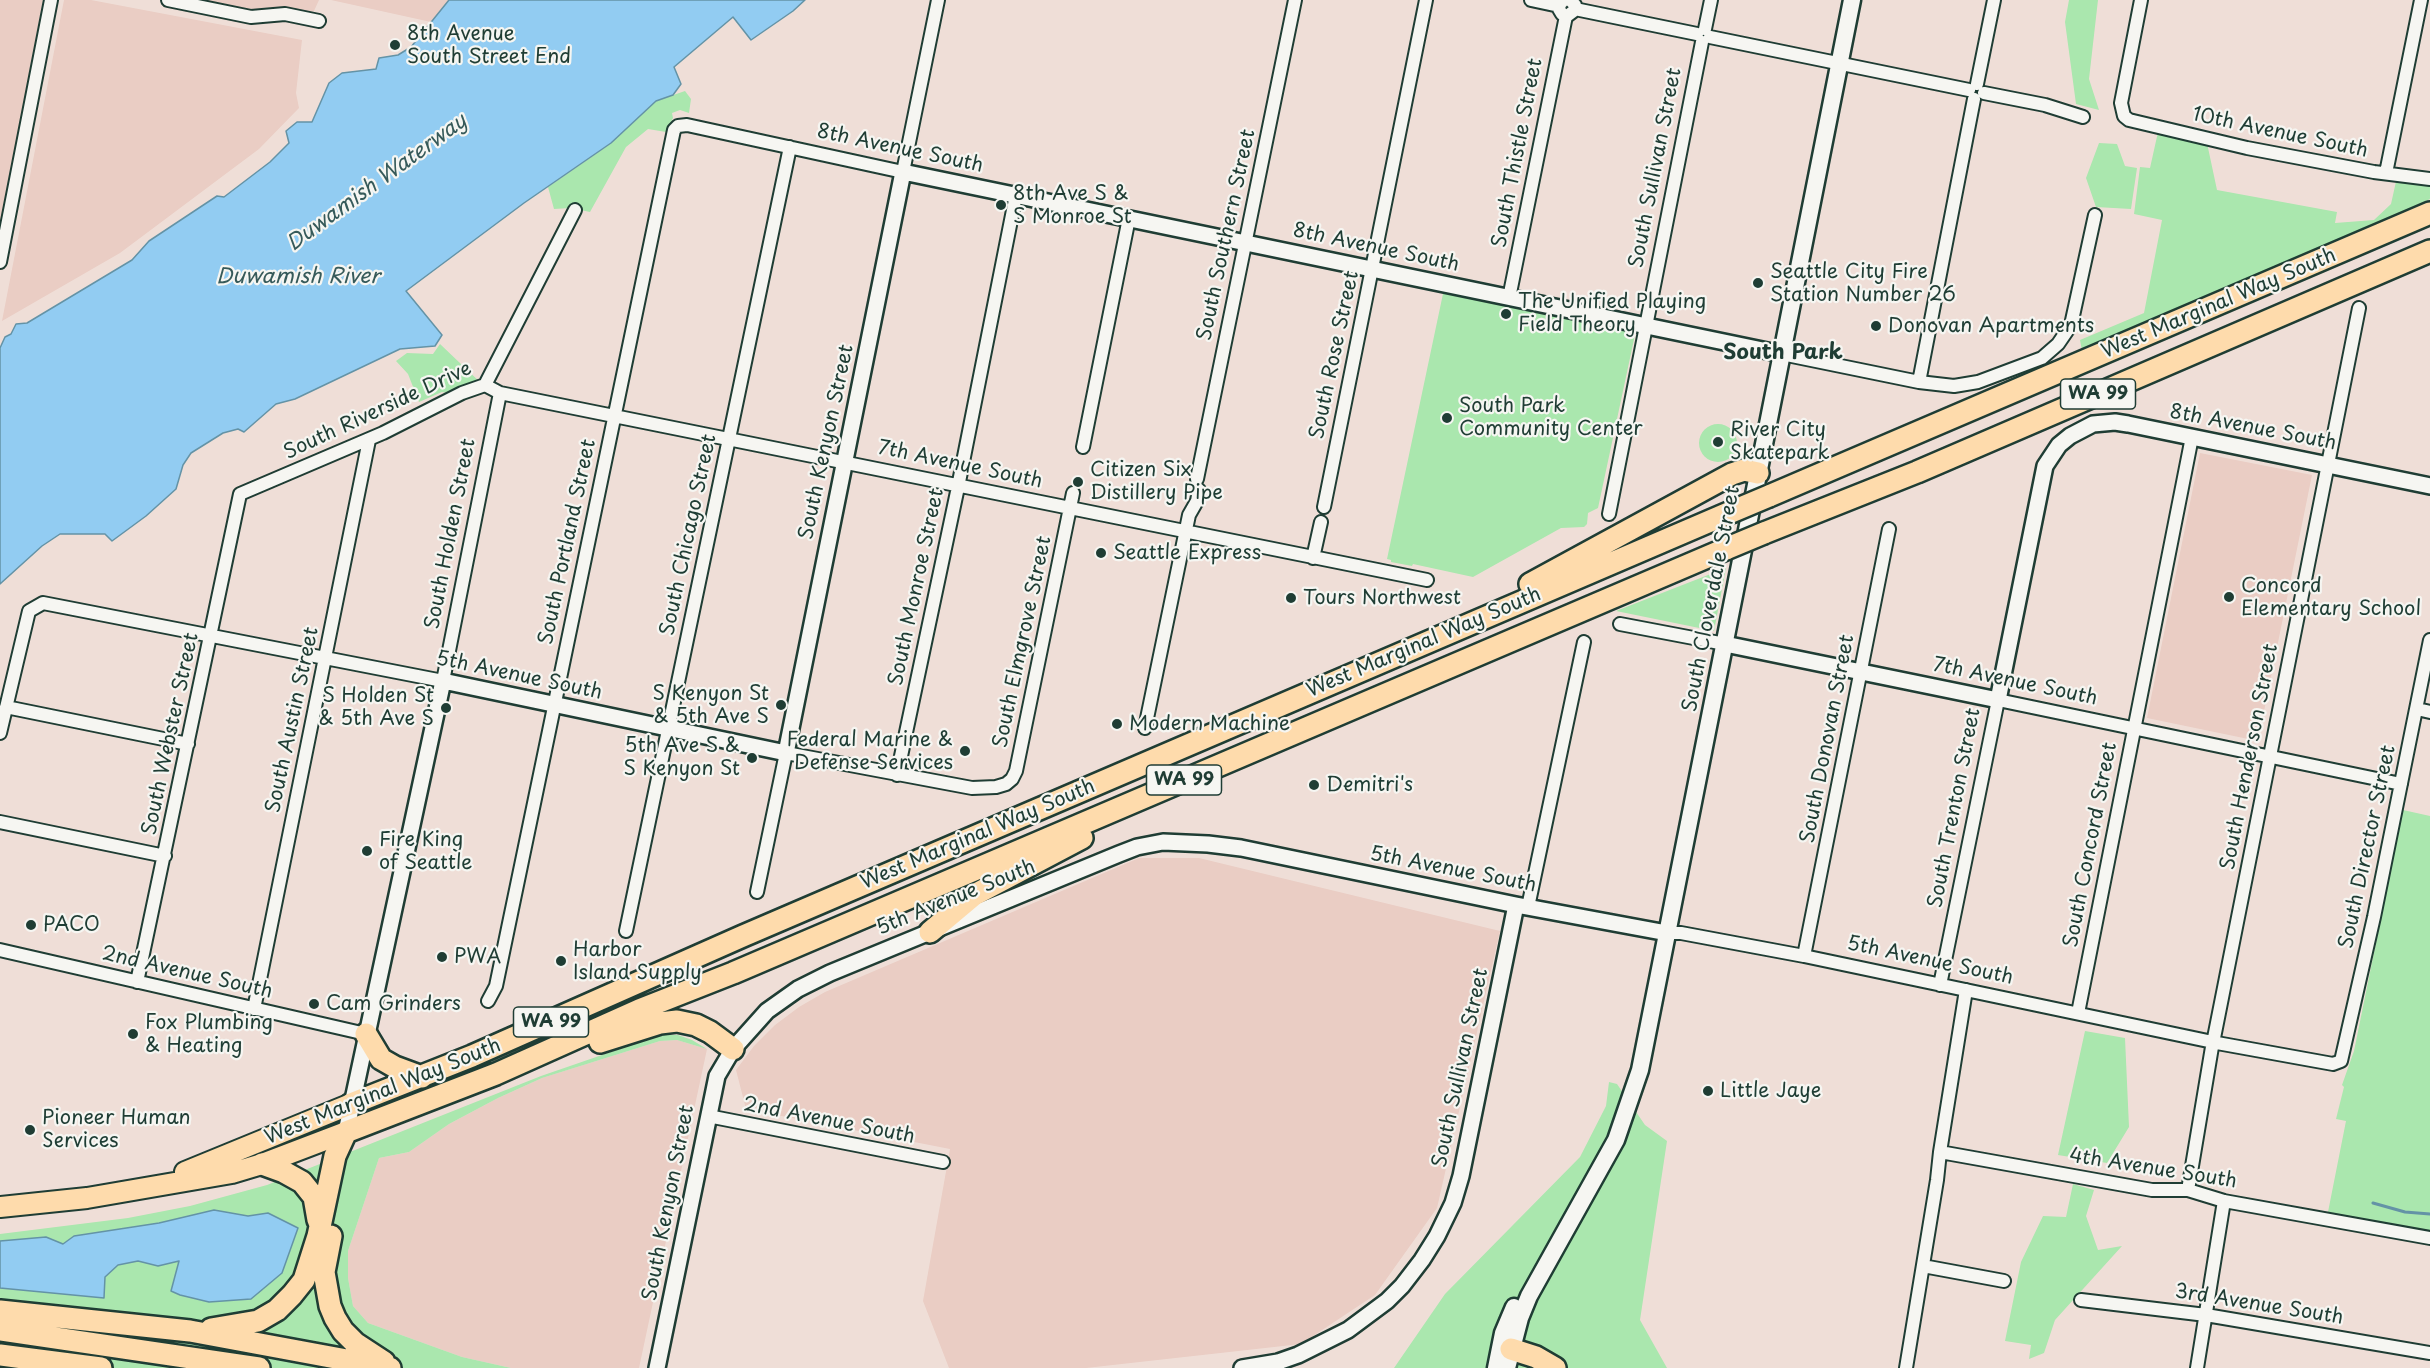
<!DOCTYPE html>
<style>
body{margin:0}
canvas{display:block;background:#efded7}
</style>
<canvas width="2430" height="1368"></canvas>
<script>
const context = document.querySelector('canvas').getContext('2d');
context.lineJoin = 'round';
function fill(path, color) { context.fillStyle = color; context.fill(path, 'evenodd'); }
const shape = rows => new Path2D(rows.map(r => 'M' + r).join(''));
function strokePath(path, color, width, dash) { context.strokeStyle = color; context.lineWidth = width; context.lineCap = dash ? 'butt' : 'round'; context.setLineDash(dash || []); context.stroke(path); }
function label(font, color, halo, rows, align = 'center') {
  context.font = font + ' "Playpen Sans",sans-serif'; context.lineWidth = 4.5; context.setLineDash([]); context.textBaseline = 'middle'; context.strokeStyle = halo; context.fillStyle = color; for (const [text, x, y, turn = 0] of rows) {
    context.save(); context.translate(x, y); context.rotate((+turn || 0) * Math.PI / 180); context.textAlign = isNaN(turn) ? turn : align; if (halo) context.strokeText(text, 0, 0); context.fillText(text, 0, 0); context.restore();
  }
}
fill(shape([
 [0,0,43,0,0,225],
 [64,0,91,0,302,40,296,93,299,108,259,149,120,253,2,321],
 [197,0,319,0,314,11,252,11],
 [331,0,449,0,431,22],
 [2200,453,2312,475,2258,741,2147,718],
 [1139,858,1199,858,1500,931,1437,1208,1375,1295,1301,1344,1086,1368,949,1368,923,1301,950,1149,746,1109,736,1070,754,1046,775,1025,799,1007,825,992],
 [677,1040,707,1049,639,1368,511,1368,462,1357,368,1323,353,1306,348,1278,348,1251,379,1158,409,1152,449,1124,498,1098,542,1078,660,1041]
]), '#eacdc4');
fill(shape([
 [2069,0,2098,0,2089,79,2099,110,2076,104,2065,22],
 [685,91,691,99,689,113,680,110,672,113,673,118,666,132,648,129,626,147,590,212,571,208,554,209,548,187,610,144,656,101],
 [2158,132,2207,143,2217,190,2337,212,2335,223,2374,220,2391,204,2397,177,2430,181,2430,199,2385,222,2082,351,2080,340,2144,313,2162,220,2134,214,2140,167,2150,168],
 [2099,143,2117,144,2125,166,2137,168,2131,209,2096,207,2086,178],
 [1444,289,1636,330,1598,508,1588,513,1587,524,1584,527,1561,528,1473,577,1413,564,1412,566,1391,562,1391,560,1387,559],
 [440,344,482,384,453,394,442,392,419,402,408,374,396,361,407,353,433,354],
 '1699 443a19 19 0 1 1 38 0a19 19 0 1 1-38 0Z',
 [1726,568,1714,631,1616,611],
 [2403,810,2430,816,2430,1232,2328,1212,2346,1121,2336,1119,2344,1087,2342,1085,2354,1051],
 [2085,1031,2125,1038,2129,1127,2107,1163,2058,1155],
 [660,1035,678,1035,692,1040,707,1049,677,1040,660,1041,542,1078,498,1098,449,1124,409,1152,379,1158,348,1251,348,1278,353,1306,368,1323,462,1357,511,1368,0,1368,0,1234,128,1218,190,1206,267,1185,541,1076],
 [1609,1082,1617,1084,1645,1125,1667,1141,1640,1320,1667,1368,1394,1368,1445,1294,1580,1157,1606,1106],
 [2073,1184,2094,1190,2086,1216,2098,1250,2122,1246,2055,1320,2044,1353,2029,1359,2031,1345,2005,1341,2021,1262,2043,1216,2066,1217]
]), '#aae7ae');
const water = shape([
 [449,0,805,0,793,11,751,40,733,17,674,67,681,84,673,95,656,101,611,143,524,203,406,291,442,335,435,346,400,349,295,399,276,404,244,432,238,429,223,433,191,453,183,465,176,489,146,516,112,541,105,534,60,534,42,546,0,584,0,348,5,337,11,334,16,324,27,323,132,260,149,241,217,196,224,197,270,162,289,143,286,131,297,122,312,122,329,83,342,73,376,69,379,58,398,55,411,47,449,0],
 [214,1210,248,1216,268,1213,298,1228,282,1273,251,1299,209,1302,180,1295,171,1291,179,1261,158,1266,138,1261,118,1265,105,1277,104,1298,0,1288,0,1241,46,1237,63,1244,74,1236,159,1223,214,1210]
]);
fill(water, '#92ccf2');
strokePath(water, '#6493a6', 1.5);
strokePath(shape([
 [2373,1203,2405,1212,2430,1214]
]), '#6493a6', 3);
const minor = shape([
 [168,0,251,17,285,14,319,21],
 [1531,0,1559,6],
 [1564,0,1560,4,1559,9,1562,14,1567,16,1575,10,1575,5,1570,0],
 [2141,0,2121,103,2124,116,2129,120,2247,148,2374,172,2430,179],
 [1575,9,1697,34],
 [1705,29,1711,0],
 [1710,37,1969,90],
 [1977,84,1994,0],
 [1984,93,2045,105,2083,117],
 [2386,173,2421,0],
 [0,262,51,0],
 [1509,298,1566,16],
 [1782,354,1919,382,1954,386,1978,382,2042,358,2058,344,2071,325,2095,215],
 [1919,382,1974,99],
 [485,385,500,393,1427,580],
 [1083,447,1129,218],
 [1197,479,1295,0],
 [1324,507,1426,0],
 [1609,514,1702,42],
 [1313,558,1321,522],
 [1620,624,1725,644],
 [6,707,188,744],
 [2417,709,2430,712],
 [1145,728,1189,515,1197,501,1199,490],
 [0,733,29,611,43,603,443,681,500,393],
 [897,775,958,487,1016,195],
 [0,822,165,856],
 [757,892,786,753,972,788,996,787,1006,784,1012,779,1016,771,1073,493],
 [1528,907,1584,642],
 [626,931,790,147],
 [1667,933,1681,933,1804,956,2208,1041],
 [0,950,366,1034],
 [1804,956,1889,529],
 [137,982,240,494,383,433,462,393,485,385,575,210],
 [1940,985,1998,700,2401,784],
 [488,1001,496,986,512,909,674,130,678,126,687,125,903,172,938,0],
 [254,1009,369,440],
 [2078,1013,2192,437],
 [2214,1038,2359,308],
 [2217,1043,2333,1064,2341,1061,2374,917,2430,640],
 [708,1116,943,1162],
 [1940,1152,2152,1190,2188,1190,2224,1201,2430,1238],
 [2188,1190,2212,1047],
 [1923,1266,2004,1281],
 [2081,1300,2206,1315,2430,1353],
 [1906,1368,1937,1180,1940,1152,1966,990],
 [2197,1368,2224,1201]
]);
const tertiary = shape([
 [1725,644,1998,700,2045,466,2059,445,2070,436,2093,424,2115,422,2128,424,2430,486],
 [346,1132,443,681,786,753,903,172,1782,354],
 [657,1368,717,1076,733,1049,767,1011,798,989,830,973,1119,854,1137,847,1163,842,1208,844,1241,848,1516,905,1667,933],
 [1242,1368,1278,1362,1298,1355,1348,1330,1387,1301,1402,1286,1422,1260,1437,1236,1453,1203,1461,1176,1516,905]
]);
const secondary = shape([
 [1496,1368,1503,1333,1514,1307],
 [1507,1368,1520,1318,1529,1296,1616,1140,1640,1070,1852,0]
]);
const trunk = shape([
 [185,1172,351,1104],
 [0,1207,87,1198,232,1173,262,1164,346,1132]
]);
const motorway = shape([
 [1769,496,2430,213],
 [1764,533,1917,472,2430,251],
 [1530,584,1732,474,1744,470,1758,473],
 [930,932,974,895,1082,838],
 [366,1034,381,1059,395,1067,422,1077],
 [600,1042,660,1023,677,1021,696,1025,710,1032,733,1049],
 [351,1104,472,1056,743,936,1731,512],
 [346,1132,496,1074,639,1010,733,973,1728,548],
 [262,1164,284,1172,302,1182,314,1197,318,1220],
 [331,1236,324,1272,330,1306,335,1318,343,1331,355,1343,384,1362],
 [0,1311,190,1331,390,1368],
 [211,1329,258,1321,277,1310,292,1295,304,1280,318,1236,335,1156,346,1132],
 [0,1330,259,1368],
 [1511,1349,1536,1357,1555,1368],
 [0,1355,101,1368]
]);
strokePath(minor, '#1f3d34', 16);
strokePath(tertiary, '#1f3d34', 20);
strokePath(secondary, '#1f3d34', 21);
strokePath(trunk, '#1f3d34', 24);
strokePath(motorway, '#1f3d34', 26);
strokePath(minor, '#f6f6f2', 12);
strokePath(tertiary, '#f6f6f2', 15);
strokePath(secondary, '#f6f6f2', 16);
strokePath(trunk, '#fedbac', 20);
strokePath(motorway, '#fedbac', 21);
const motorwayBridge = shape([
 [1731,512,1769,496],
 [1728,548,1764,533]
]);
strokePath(motorwayBridge, '#1f3d34', 26, []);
strokePath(motorwayBridge, '#fedbac', 21);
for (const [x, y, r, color] of [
 [395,45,6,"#1f3d34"],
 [1001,205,6,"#1f3d34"],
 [1758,283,6,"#1f3d34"],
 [1506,314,6,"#1f3d34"],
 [1876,326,6,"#1f3d34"],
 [1447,418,6,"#1f3d34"],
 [1718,442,6,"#1f3d34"],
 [1078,482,6,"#1f3d34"],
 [1101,553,6,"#1f3d34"],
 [2229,597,6,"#1f3d34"],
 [1291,598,6,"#1f3d34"],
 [781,705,6,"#1f3d34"],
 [446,708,6,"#1f3d34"],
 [1117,724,6,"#1f3d34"],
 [965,751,6,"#1f3d34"],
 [752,758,6,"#1f3d34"],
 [1314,785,6,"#1f3d34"],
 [367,851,6,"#1f3d34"],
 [31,925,6,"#1f3d34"],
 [442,957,6,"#1f3d34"],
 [561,961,6,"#1f3d34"],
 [314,1004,6,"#1f3d34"],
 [133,1034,6,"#1f3d34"],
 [1708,1091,6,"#1f3d34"],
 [30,1130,6,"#1f3d34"]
]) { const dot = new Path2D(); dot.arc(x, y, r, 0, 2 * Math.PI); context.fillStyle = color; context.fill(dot); strokePath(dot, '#f6f6f2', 2); }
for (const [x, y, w] of [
 [2098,394,75],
 [1184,780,75],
 [551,1022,75]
]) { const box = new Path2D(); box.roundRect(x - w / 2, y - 15, w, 30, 4.5); context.fillStyle = '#f6f6f2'; context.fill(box); strokePath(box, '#1f3d34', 1.5); }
label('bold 18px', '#1f3d34', null, [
 ["WA 99",2098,394],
 ["WA 99",1184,780],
 ["WA 99",551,1022]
]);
label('20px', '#1f3d34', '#f6f6f2', [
 ["8th Avenue",407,34],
 ["South Street End",407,57],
 ["8th Ave S &",1013,194],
 ["S Monroe St",1013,217],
 ["Seattle City Fire",1770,272],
 ["Station Number 26",1770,295],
 ["The Unified Playing",1518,302],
 ["Field Theory",1518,325],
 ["Donovan Apartments",1888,326],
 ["South Park",1459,406],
 ["Community Center",1459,429],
 ["River City",1730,430],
 ["Skatepark",1730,453],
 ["Citizen Six",1090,470],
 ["Distillery Pipe",1090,493],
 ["Seattle Express",1113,553],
 ["Concord",2241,586],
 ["Elementary School",2241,609],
 ["Tours Northwest",1303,598],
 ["S Kenyon St",769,694,"right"],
 ["& 5th Ave S",769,717,"right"],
 ["S Holden St",434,696,"right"],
 ["& 5th Ave S",434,719,"right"],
 ["Modern Machine",1129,724],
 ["Federal Marine &",953,740,"right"],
 ["Defense Services",953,763,"right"],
 ["5th Ave S &",740,746,"right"],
 ["S Kenyon St",740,769,"right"],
 ["Demitri's",1326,785],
 ["Fire King",379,840],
 ["of Seattle",379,863],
 ["PACO",43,925],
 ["Harbor",573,950],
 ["Island Supply",573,973],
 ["PWA",454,957],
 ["Cam Grinders",326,1004],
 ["Fox Plumbing",145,1023],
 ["& Heating",145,1046],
 ["Little Jaye",1720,1091],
 ["Pioneer Human",42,1118],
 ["Services",42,1141]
], 'left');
label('20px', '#1f3d34', '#f6f6f2', [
 ["10th Avenue South",2280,133,12],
 ["8th Avenue South",900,149,12],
 ["South Thistle Street",1518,153,-79],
 ["South Sullivan Street",1656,168,-79],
 ["South Southern Street",1227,235,-78],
 ["8th Avenue South",1376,248,12],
 ["West Marginal Way South",2219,304,-23],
 ["South Rose Street",1335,355,-78],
 ["South Riverside Drive",378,411,-25],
 ["8th Avenue South",2253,428,11],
 ["South Kenyon Street",827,442,-78],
 ["7th Avenue South",960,465,12],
 ["South Holden Street",451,534,-79],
 ["South Chicago Street",689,535,-78],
 ["South Portland Street",568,542,-78],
 ["South Monroe Street",917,587,-78],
 ["South Cloverdale Street",1712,599,-79],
 ["South Elmgrove Street",1023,642,-78],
 ["West Marginal Way South",1424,643,-23],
 ["5th Avenue South",519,676,12],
 ["7th Avenue South",2015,682,12],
 ["South Austin Street",293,720,-78],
 ["South Webster Street",171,734,-78],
 ["South Donovan Street",1828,739,-79],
 ["South Henderson Street",2250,757,-79],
 ["South Trenton Street",1955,808,-79],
 ["West Marginal Way South",978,835,-23],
 ["South Concord Street",2091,845,-79],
 ["South Director Street",2368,847,-78],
 ["5th Avenue South",1453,870,11],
 ["5th Avenue South",956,898,-22],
 ["5th Avenue South",1930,961,12],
 ["2nd Avenue South",187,973,13],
 ["South Sullivan Street",1461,1068,-78],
 ["West Marginal Way South",383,1092,-22],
 ["2nd Avenue South",829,1121,11],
 ["4th Avenue South",2153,1169,9],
 ["South Kenyon Street",669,1203,-79],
 ["3rd Avenue South",2259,1305,9]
]);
label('italic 21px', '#365a5a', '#f6f6f2', [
 ["Duwamish Waterway",377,183,-36],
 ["Duwamish River",298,277]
]);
label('bold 21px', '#1f3d34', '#f6f6f2', [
 ["South Park",1783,353]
]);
</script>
